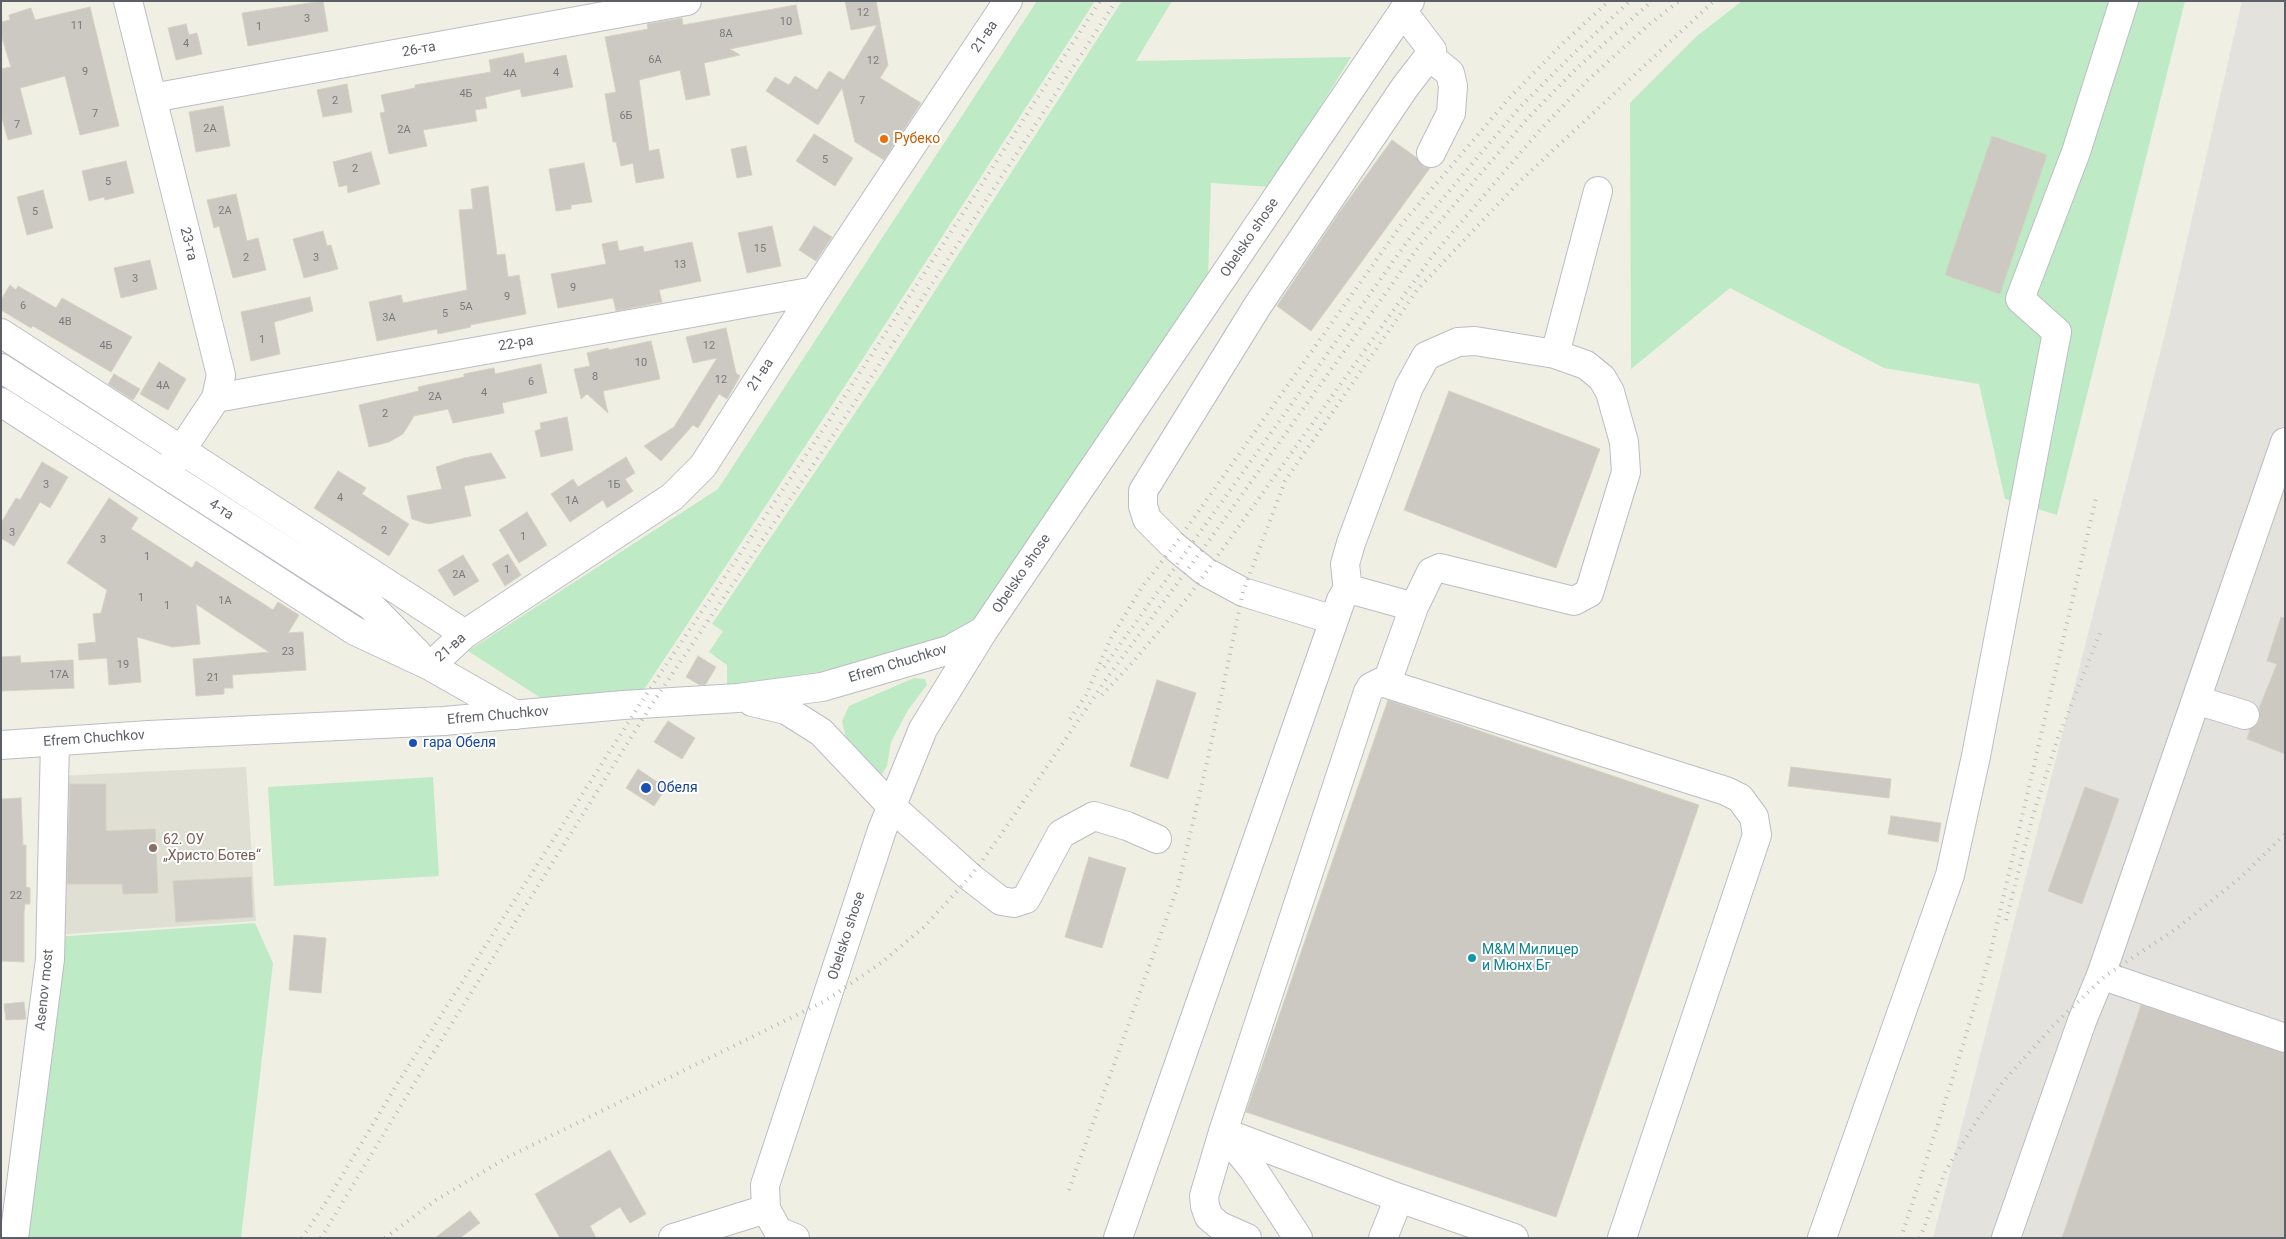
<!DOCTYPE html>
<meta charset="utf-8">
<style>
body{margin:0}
#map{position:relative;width:2286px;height:1239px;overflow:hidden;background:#f0efe4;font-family:Roboto,sans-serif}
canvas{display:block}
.frame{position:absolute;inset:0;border:2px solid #5c5f66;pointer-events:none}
</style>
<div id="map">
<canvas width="2286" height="1239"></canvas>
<div class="frame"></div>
</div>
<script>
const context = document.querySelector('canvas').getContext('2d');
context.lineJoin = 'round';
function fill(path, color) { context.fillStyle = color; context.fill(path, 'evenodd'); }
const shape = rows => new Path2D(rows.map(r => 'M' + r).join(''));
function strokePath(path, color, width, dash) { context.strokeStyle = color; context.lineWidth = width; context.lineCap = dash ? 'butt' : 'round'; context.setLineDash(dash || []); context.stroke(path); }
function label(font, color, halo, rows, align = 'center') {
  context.font = font + ' Roboto,sans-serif'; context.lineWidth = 4; context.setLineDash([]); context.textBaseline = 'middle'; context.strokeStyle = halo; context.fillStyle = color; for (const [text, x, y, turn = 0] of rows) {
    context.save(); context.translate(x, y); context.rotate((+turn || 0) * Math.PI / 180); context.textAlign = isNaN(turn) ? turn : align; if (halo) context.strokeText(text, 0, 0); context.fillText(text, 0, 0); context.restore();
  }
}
fill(shape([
 [2242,1,2285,1,2285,1238,1933,1238,2170,314]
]), '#e4e2dc');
fill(shape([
 [246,767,256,921,52,935,56,776]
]), '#e0dfd3');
fill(shape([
 [1037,1,1095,1,862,360,643,691,544,700,468,651,718,489],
 [1122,1,1172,1,1136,61,1351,57,1271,187,1211,183,1208,277,972,622,937,645,798,682,727,686,727,665,709,652,723,631,712,624,878,379],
 [1742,1,2185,1,2057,515,2005,499,1979,384,1884,368,1730,288,1631,369,1630,103,1697,36],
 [914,678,925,679,927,685,908,710,891,742,887,766,882,774,874,774,846,738,842,721,849,706],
 [433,777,439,876,274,886,268,787],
 [255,923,273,963,241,1238,20,1238,55,937]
]), '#beeac5');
const building = shape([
 [323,1,328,31,248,46,242,13,323,1],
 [845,1,876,1,888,65,880,78,921,103,884,160,855,142,842,88,818,125,766,91,775,77,789,85,795,76,817,90,829,71,844,80,877,25,851,30,845,1],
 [796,5,802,34,730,49,740,55,704,63,710,95,686,100,680,70,639,80,649,151,659,149,664,178,636,183,633,163,621,166,616,142,613,142,605,94,616,92,605,37,648,29,647,24,682,18,683,25,796,5],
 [90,7,119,126,80,135,65,76,20,88,32,134,8,140,1,115,1,69,11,67,1,35,1,22,10,20,9,15,31,8,35,20,90,7],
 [186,24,189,35,197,33,202,54,176,60,168,28,186,24],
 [523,53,525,63,566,55,573,87,522,97,520,89,485,97,487,108,475,110,477,121,423,130,427,146,389,154,380,113,385,112,381,95,415,88,415,85,491,72,489,60,523,53],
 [347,84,352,112,323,117,317,90,347,84],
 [223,106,230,146,196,152,189,112,223,106],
 [814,134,853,158,835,186,796,161,814,134],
 [1992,136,2047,155,2000,294,1945,275,1992,136],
 [1392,140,1417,158,1424,167,1430,168,1311,331,1277,306,1339,213,1392,140],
 [746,146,752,175,737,178,731,149,746,146],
 [371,152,380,184,348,193,347,185,339,187,333,162,371,152],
 [126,161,134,193,105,200,104,197,89,201,82,171,126,161],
 [584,163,592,202,571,205,571,209,556,211,549,169,584,163],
 [488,186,497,255,505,254,508,277,519,275,526,314,470,325,471,327,438,334,437,329,377,341,369,302,401,295,403,303,467,290,459,210,473,209,471,189,488,186],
 [43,190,53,228,27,235,17,197,43,190],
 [236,194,247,241,258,238,266,270,233,278,219,226,214,228,207,200,236,194],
 [772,226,781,266,747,273,738,233,772,226],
 [814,226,832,237,816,261,799,250,814,226],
 [323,231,327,246,331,245,338,269,304,278,293,239,323,231],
 [617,241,619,251,643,246,644,252,692,242,701,281,659,290,662,302,616,311,613,298,558,308,551,274,606,264,602,244,617,241],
 [150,260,157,289,121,298,114,268,150,260],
 [10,285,16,290,18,286,56,308,62,298,132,337,111,372,33,326,31,328,1,310,1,300,10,285],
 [310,297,313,311,274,322,280,354,251,361,241,312,310,297],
 [726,328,736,373,740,376,727,399,719,394,698,428,693,425,661,461,644,446,674,427,717,358,693,363,686,337,726,328],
 [651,341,660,379,603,391,608,413,587,394,581,399,574,369,590,366,587,353,608,348,609,350,651,341],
 [159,362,186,379,168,410,140,394,159,362],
 [541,364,547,393,502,403,504,413,453,423,448,409,414,416,403,434,389,442,369,447,359,405,419,391,418,387,464,377,464,374,494,368,495,374,541,364],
 [114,374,140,389,133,400,108,384,114,374],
 [1449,391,1600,449,1556,568,1404,510,1449,391],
 [567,417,573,450,541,457,535,431,541,429,540,423,567,417],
 [491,453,506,478,464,486,471,516,428,524,412,519,407,496,442,489,436,467,464,458,491,453],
 [626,457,635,473,625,479,633,491,607,508,603,500,570,522,551,494,573,479,578,487,626,457],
 [42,462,68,477,50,508,40,502,14,546,1,538,1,523,16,498,20,500,42,462],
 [338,471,366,488,362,494,409,524,389,556,314,508,338,471],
 [109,498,138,518,131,529,192,568,196,561,273,610,278,602,299,615,288,633,303,632,306,670,232,675,233,688,224,688,224,694,196,696,193,659,269,652,196,604,200,644,172,647,137,637,141,682,109,685,107,658,79,660,78,644,96,642,93,614,101,613,107,590,67,563,109,498],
 [527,512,547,545,519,563,499,530,527,512],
 [508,554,521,575,505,586,492,564,508,554],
 [463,555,479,581,454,596,438,570,463,555],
 [2281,617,2285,618,2285,754,2247,739,2250,729,2256,726,2260,720,2259,708,2277,664,2267,661,2281,617],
 [20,656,21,663,73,660,74,688,1,691,1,657,20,656],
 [698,656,716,667,706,684,700,685,686,677,698,656],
 [1157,680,1196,693,1168,779,1130,766,1157,680],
 [1388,700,1699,805,1556,1217,1246,1112,1388,700],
 [668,721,695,738,682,759,654,742,668,721],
 [1791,767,1891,779,1889,798,1788,786,1791,767],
 [638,769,666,788,654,806,626,788,638,769],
 [70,784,106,784,106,831,155,829,158,893,123,894,122,884,67,884,70,784],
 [2085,787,2119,799,2082,904,2048,891,2085,787],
 [21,798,23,845,26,845,26,887,30,888,30,904,25,904,24,912,24,962,1,961,1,799,21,798],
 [1891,816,1941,823,1938,842,1888,834,1891,816],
 [1089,857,1126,868,1102,948,1065,937,1089,857],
 [251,877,253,917,176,922,173,881,251,877],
 [294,935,326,938,321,993,289,990,294,935],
 [24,1002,26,1019,6,1020,4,1004,24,1002],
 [2141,1005,2285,1053,2285,1238,2062,1238,2141,1005],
 [610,1150,646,1214,630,1223,620,1207,590,1226,596,1238,560,1238,535,1194,610,1150],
 [470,1211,480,1223,460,1238,435,1238,470,1211]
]);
fill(building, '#cbc9c1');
strokePath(building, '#d5d2c2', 1);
const minor = shape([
 [128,1,221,375,216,398,172,464],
 [1429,56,1450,73,1453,86,1451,113,1431,153],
 [152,98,687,1],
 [1,333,465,634],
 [1555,354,1598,191],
 [1,368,371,606,418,654],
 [216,398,815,291],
 [1,402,355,631,430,666,516,715],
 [1348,591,1345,564,1351,543,1409,387,1426,356,1458,342,1475,341,1555,354,1586,365,1602,378,1610,392,1624,442,1626,472,1589,593,1574,601,1440,568,1431,572,1414,607,1387,682],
 [1334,620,1243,592,1206,572,1174,546,1147,519,1143,506,1143,491,1258,305,1405,87,1429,56,1432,50,1403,12],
 [430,666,465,634,672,497,703,466,815,291,1008,1],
 [2196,700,2245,715],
 [752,702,786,710,821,732,892,807,970,877,1001,901,1014,903,1026,899,1061,834,1094,816,1127,826,1157,839],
 [1,745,149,735,444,721,623,705,738,698,822,687,949,650,983,631],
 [2101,975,2285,1038],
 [14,1238,50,959,55,742],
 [673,1238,766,1209],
 [795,1238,778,1231,766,1209,765,1185,882,830,923,729,984,630,1410,1],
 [1118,1238,1341,600,1344,595,1353,590,1414,607],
 [1247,1238,1220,1226,1209,1217,1205,1206,1204,1196,1223,1132,1399,1198],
 [1298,1238,1253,1169,1223,1132,1368,692,1371,687,1381,682,1726,791,1740,798,1754,817,1757,835,1622,1238],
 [1383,1238,1399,1198,1514,1238],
 [1822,1238,1950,875,1976,756,2057,332,2020,299,2076,152,2124,1],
 [2006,1238,2082,1021,2101,975,2285,442]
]);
strokePath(minor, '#bcbdc4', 30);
strokePath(minor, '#fff', 28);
strokePath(shape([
 [1104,667,1412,235,1520,107,1570,57,1630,1],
 [1102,695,1131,664,1189,596,1433,255,1540,130,1588,80,1646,27,1679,1],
 [1070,719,1086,695,1111,638,1142,587,1174,546,1401,225,1511,96,1561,45,1609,1],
 [2006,920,2033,815,2058,738,2102,628],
 [1069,1190,1178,886,1208,758,1243,592,1285,481,1417,290,1520,181,1714,1],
 [302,1238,326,1202,399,1081,640,704,830,419,1100,1],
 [321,1238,412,1087,652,704,840,425,1116,1],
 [385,1238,436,1200,508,1157,825,1001,881,963,924,927,970,877,1000,836,1107,678,1211,538,1420,245,1528,118,1577,68,1652,1],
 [1901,1238,1955,1071,1989,959,2096,498],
 [1920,1238,1946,1170,1970,1131,2002,1083,2052,1027,2105,976,2176,929,2240,878,2285,834]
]), '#b8b8b9', 4, [1, 6]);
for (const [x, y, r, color] of [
 [884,139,5,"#e8710a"],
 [413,743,5,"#1a4fb4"],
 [646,788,6,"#1a4fb4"],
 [153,848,5,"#8d6e63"],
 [1472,958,5,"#0f9aa8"]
]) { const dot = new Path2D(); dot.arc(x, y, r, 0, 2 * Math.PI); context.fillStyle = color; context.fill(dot); strokePath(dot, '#fff', 2); }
label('11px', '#787a7d', null, [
 ["12",863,13],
 ["3",307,19],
 ["10",786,22],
 ["11",77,26],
 ["1",259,27],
 ["8А",726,34],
 ["4",186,44],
 ["6А",655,60],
 ["12",873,61],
 ["9",85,72],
 ["4",556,73],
 ["4А",510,74],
 ["4Б",466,94],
 ["2",335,101],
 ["7",862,101],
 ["7",95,114],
 ["6Б",626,116],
 ["7",17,125],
 ["2А",210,129],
 ["2А",404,130],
 ["5",825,160],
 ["2",355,169],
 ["5",108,182],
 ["2А",225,211],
 ["5",35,212],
 ["15",760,249],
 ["2",246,258],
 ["3",316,258],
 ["13",680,265],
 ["3",135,279],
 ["9",573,288],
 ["9",507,297],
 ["6",23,306],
 ["5А",466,307],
 ["5",445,314],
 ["3А",389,318],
 ["4В",65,322],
 ["1",262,340],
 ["4Б",106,346],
 ["12",709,346],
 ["10",641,363],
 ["8",595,377],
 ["12",721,380],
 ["6",531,382],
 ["4А",163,386],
 ["4",484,393],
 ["2А",435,397],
 ["2",385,414],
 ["3",46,485],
 ["1Б",614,485],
 ["4",340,498],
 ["1А",572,501],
 ["2",384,531],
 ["3",12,533],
 ["1",523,537],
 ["3",103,540],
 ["1",147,557],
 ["1",507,570],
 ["2А",459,575],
 ["1",141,598],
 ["1А",225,601],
 ["1",167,606],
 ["23",288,652],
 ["19",123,665],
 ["17А",59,675],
 ["21",213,678],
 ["22",16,896]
]);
label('14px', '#5c5f66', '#fff', [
 ["21-ва",985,37,-56],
 ["26-та",419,50,-10],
 ["Obelsko shose",1250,238,-56],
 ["23-та",188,244,76],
 ["22-ра",516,344,-10],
 ["21-ва",761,375,-57],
 ["4-та",221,510,33],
 ["Obelsko shose",1022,574,-56],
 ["21-ва",451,648,-41],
 ["Efrem Chuchkov",898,664,-17],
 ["Efrem Chuchkov",498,716,-5],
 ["Efrem Chuchkov",94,739,-4],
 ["Obelsko shose",847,936,-72],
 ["Asenov most",45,990,-84]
]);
label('14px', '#c56008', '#fff', [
 ["Рубеко",894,139]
], 'left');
label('14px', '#164399', '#fff', [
 ["гара Обеля",423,743],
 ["Обеля",657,788]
], 'left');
label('14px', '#785e54', '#fff', [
 ["62. ОУ",163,840],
 ["„Христо Ботев“",163,856]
], 'left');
label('14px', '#0d838f', '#fff', [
 ["М&M Mилицер",1482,950],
 ["и Мюнх Бг",1482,966]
], 'left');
</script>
